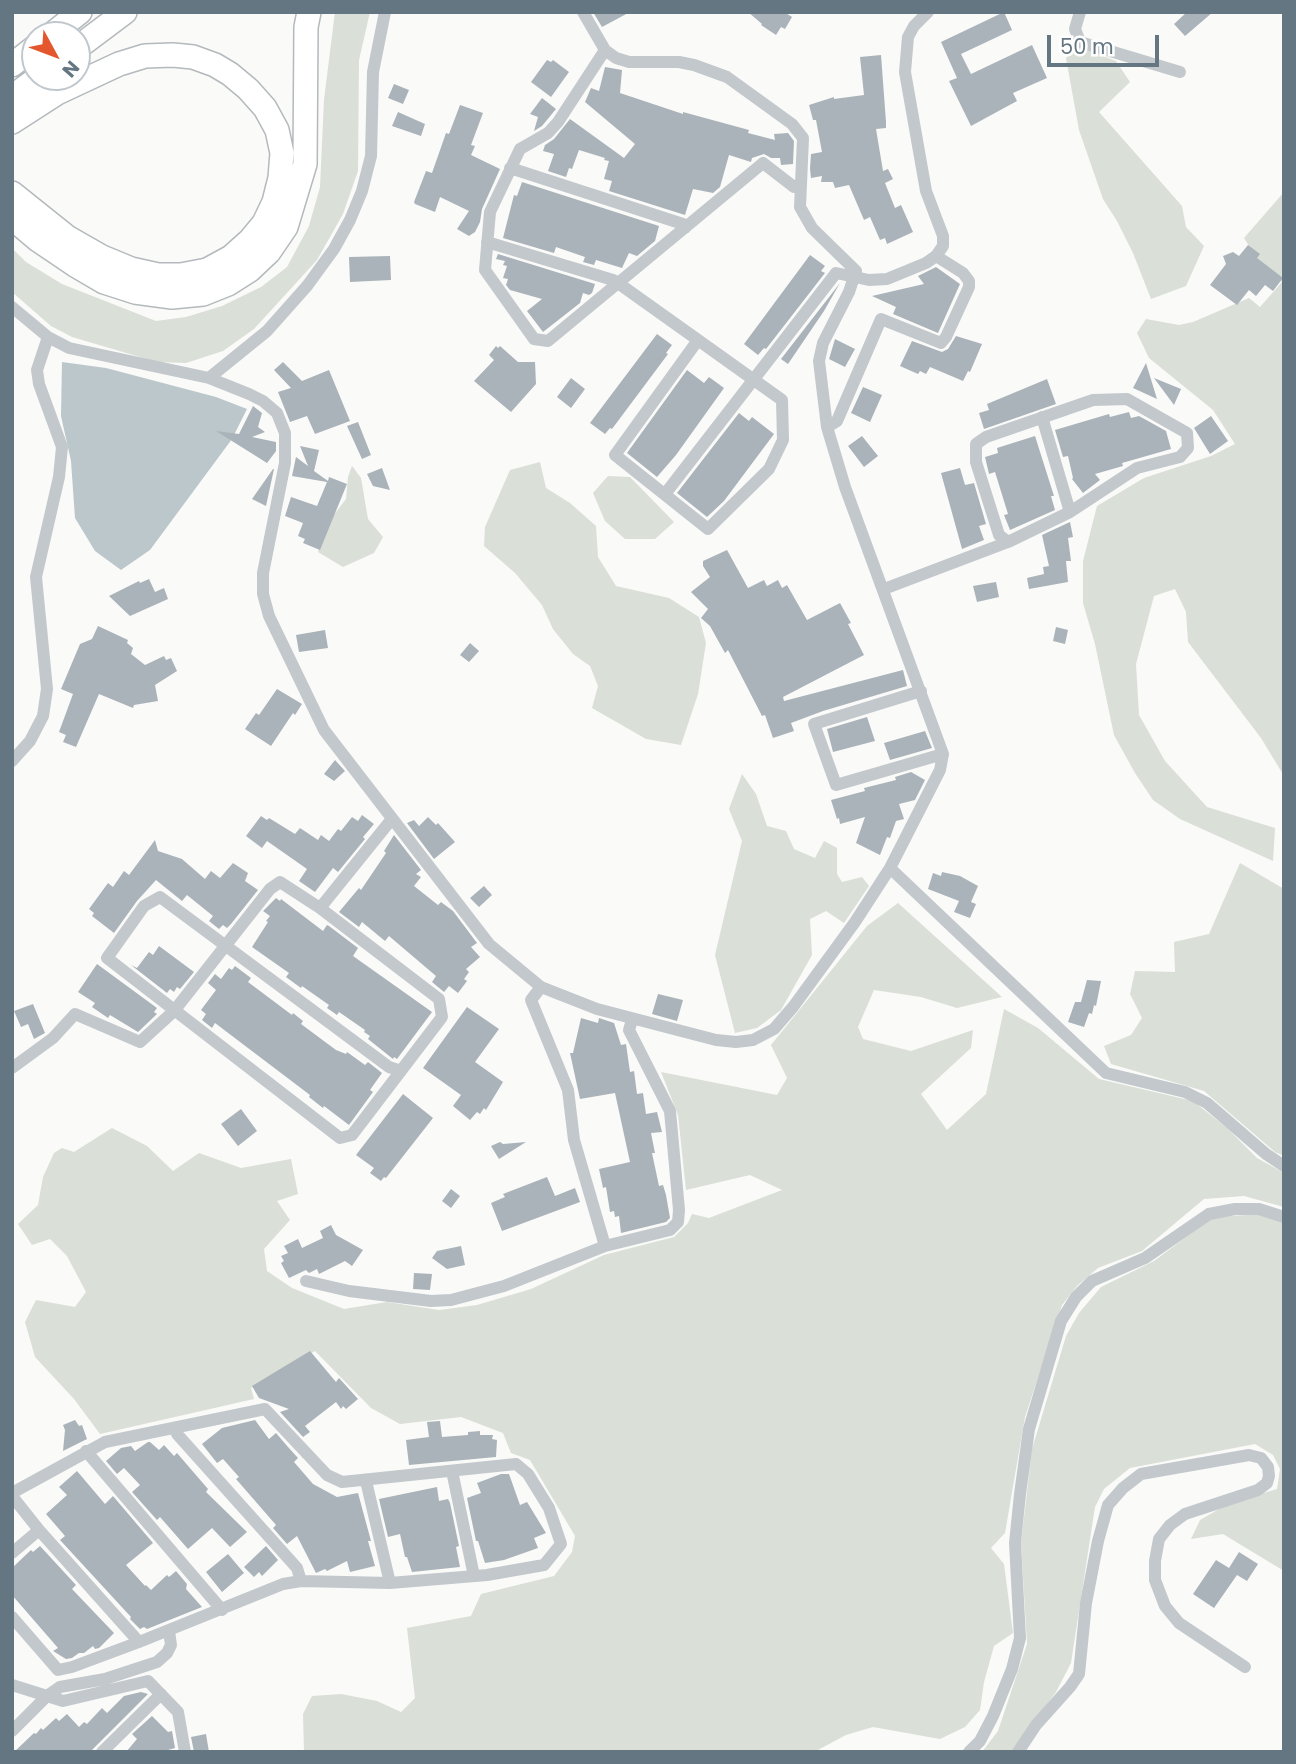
<!DOCTYPE html>
<style>
body{margin:0}
#map{position:relative;width:1296px;height:1764px;overflow:hidden;background:#fafaf8;font-family:Poppins,sans-serif}
canvas{display:block}
.frame{position:absolute;inset:0;border:14px solid #657683;pointer-events:none}
.north{position:absolute;left:21px;top:21px;width:70px;height:70px;box-sizing:border-box;background:#fff;border:2px solid #c1c8cd;border-radius:50%;rotate:131deg;font-size:19px;font-weight:700;line-height:28px;text-align:center;color:#657683}
.north::after{content:'';display:block;margin:auto;width:24px;height:32px;background:#e4572e;clip-path:polygon(50% 0,100% 100%,50% 72%,0 100%)}
.scale{position:absolute;left:1047px;top:35px;width:112px;height:32px;box-sizing:border-box;border:4px solid #657683;border-top:0;padding-left:9px;font-size:21px;line-height:24px;white-space:nowrap;color:#657683;-webkit-text-stroke:5px #fff;paint-order:stroke}
</style>
<div id="map">
<canvas width="1296" height="1764"></canvas>
<div class="frame"></div>
<div class="north">N</div>
<div class="scale">50 m</div>
</div>
<script>
const context = document.querySelector('canvas').getContext('2d');
context.lineJoin = 'round';
function fill(path, color) { context.fillStyle = color; context.fill(path, 'evenodd'); }
const shape = rows => new Path2D(rows.map(r => 'M' + r).join(''));
function strokePath(path, color, width, dash) { context.strokeStyle = color; context.lineWidth = width; context.lineCap = dash ? 'butt' : 'round'; context.setLineDash(dash || []); context.stroke(path); }
fill(shape([
 [335,12,370,12,359,60,358,171,343,214,317,260,254,329,223,351,186,363,157,362,72,337,51,326,12,292,12,248,26,262,62,284,156,321,186,317,222,306,261,287,287,267,309,226,320,187,324,100],
 [1078,46,1116,61,1130,82,1099,112,1182,206,1186,227,1204,246,1186,286,1151,299,1133,253,1117,221,1103,199,1079,130,1066,58],
 [1284,192,1284,776,1261,738,1188,642,1186,612,1175,589,1154,596,1136,664,1139,715,1165,761,1207,807,1275,828,1273,861,1180,819,1153,800,1135,773,1114,735,1095,644,1083,603,1083,561,1097,506,1144,478,1211,456,1235,444,1213,410,1149,358,1137,333,1146,319,1179,325,1193,322,1249,298,1260,307,1282,282,1259,262,1244,238],
 [540,462,546,488,570,503,596,526,598,557,616,586,669,598,699,617,706,643,698,694,681,745,646,739,592,708,598,686,590,666,573,654,553,629,542,605,515,573,484,546,485,527,510,470],
 [352,466,361,478,368,519,383,537,374,553,343,567,318,552,323,529,346,499,348,477],
 [608,476,630,477,674,522,655,539,625,539,605,521,593,493],
 [742,774,756,794,767,826,786,831,794,849,815,858,824,841,837,848,837,874,842,882,862,877,869,886,844,923,826,911,810,919,812,955,781,1010,757,1028,735,1033,715,955,742,841,729,809],
 [1240,863,1284,889,1284,1156,1275,1152,1204,1091,1111,1064,1104,1046,1131,1035,1142,1018,1130,994,1135,971,1175,972,1174,942,1209,934],
 [898,903,1002,997,957,1008,921,997,874,990,858,1027,863,1039,911,1051,973,1030,971,1048,921,1094,947,1130,986,1094,1004,1009,1038,1028,1099,1079,1193,1101,1227,1128,1257,1158,1284,1173,1284,1207,1244,1196,1204,1199,1142,1251,1098,1268,1078,1285,1062,1305,1025,1417,1005,1533,991,1548,1004,1564,1013,1633,994,1646,984,1682,980,1710,965,1727,940,1739,873,1727,846,1735,814,1752,304,1752,303,1714,312,1696,341,1694,377,1701,401,1712,415,1698,407,1628,471,1616,481,1594,554,1576,572,1552,575,1536,530,1460,511,1453,503,1433,461,1417,400,1424,371,1408,315,1351,251,1388,254,1399,100,1434,74,1399,35,1357,25,1322,36,1300,75,1307,86,1292,67,1256,50,1239,32,1245,18,1224,38,1205,43,1177,54,1153,62,1148,74,1152,112,1128,147,1146,173,1171,199,1153,241,1168,291,1159,298,1194,277,1201,290,1220,264,1249,267,1271,292,1288,344,1309,387,1302,439,1310,477,1305,531,1289,604,1255,674,1237,688,1223,692,1214,709,1218,782,1190,750,1175,686,1190,678,1115,661,1072,777,1095,787,1078,771,1045,867,926],
 [1263,1214,1284,1220,1284,1571,1223,1534,1191,1539,1200,1520,1228,1504,1277,1489,1280,1469,1273,1455,1255,1444,1130,1468,1104,1489,1095,1507,1071,1663,1056,1692,1013,1752,982,1752,998,1731,1027,1644,1021,1543,1032,1449,1066,1336,1079,1313,1101,1287,1154,1261,1213,1217]
]), '#dadfd7');
fill(shape([
 [62,362,106,368,216,397,247,409,232,439,150,550,121,570,95,551,75,518,71,461,61,416]
]), '#bbc7cb');
fill(shape([
 [593,12,630,12,602,27],
 [748,12,784,12,792,17,785,29,781,27,776,35,761,25,762,24],
 [1004,12,1012,30,961,54,971,74,1032,45,1047,78,1013,93,1017,101,971,126,949,81,957,78,941,42],
 [1187,12,1213,12,1185,36,1174,24],
 [881,55,886,122,886,128,876,129,883,171,888,169,893,179,885,183,895,208,901,205,913,232,887,244,885,238,880,240,870,217,864,220,849,185,835,188,833,182,821,182,822,176,811,178,810,169,811,154,822,152,816,120,813,120,809,105,834,97,834,99,864,95,860,57],
 [547,60,551,62,553,60,569,72,551,97,531,82],
 [605,67,622,70,620,93,683,114,683,112,749,130,748,133,775,140,774,134,788,133,794,141,793,164,781,165,780,158,771,158,764,154,752,158,751,162,729,155,720,187,713,193,693,189,685,215,609,191,612,181,604,179,609,161,604,160,605,158,579,150,572,169,569,168,566,177,548,171,554,154,543,151,545,145,554,139,570,119,624,158,635,144,585,102,591,88,599,91],
 [394,84,409,90,403,104,388,98],
 [542,98,556,109,542,126,534,131,538,117,530,114],
 [460,105,483,113,471,145,475,146,471,155,500,169,482,209,480,222,475,232,469,236,457,229,469,211,440,197,435,212,415,204,414,202,426,171,432,173,446,133,449,134],
 [398,112,425,124,421,136,392,126],
 [522,182,659,226,655,241,637,256,629,253,622,268,596,260,594,265,583,262,585,257,556,247,554,253,503,238,514,195,517,196],
 [1248,245,1260,254,1257,258,1283,278,1273,291,1265,285,1256,296,1249,290,1237,305,1210,285,1226,264,1223,256,1233,252,1239,256],
 [498,254,595,284,592,293,589,295,583,293,580,303,543,332,527,311,542,299,510,290,506,285,508,279,503,278,507,266,503,265,505,261,496,259],
 [810,255,825,266,821,271,825,273,766,349,764,348,758,355,744,344],
 [390,256,391,280,350,282,349,257],
 [936,267,960,284,938,333,893,314,896,307,872,296,924,284,918,276],
 [840,283,824,311,788,364,781,359],
 [657,334,672,345,666,353,668,354,612,429,610,428,605,434,590,423],
 [956,336,982,344,970,372,968,371,963,381,930,367,926,374,920,371,918,374,900,366,912,341,942,352,948,349],
 [835,339,855,349,845,367,829,359],
 [496,346,498,348,500,346,518,362,535,362,536,384,511,412,474,381,494,360,489,355],
 [283,362,302,381,329,370,350,421,315,434,307,416,290,422,278,392,291,388,274,370],
 [1146,363,1157,399,1133,388],
 [687,370,704,383,709,377,724,388,676,455,657,477,627,453],
 [571,378,585,389,571,408,557,397],
 [1154,378,1181,389,1174,405],
 [1047,379,1056,404,984,429,979,413,989,410,987,404],
 [863,387,882,395,870,422,851,413],
 [253,406,262,413,258,427,265,432,252,437,276,442,276,451,267,463,216,431,239,434],
 [1129,412,1131,418,1139,416,1166,431,1171,449,1122,463,1123,466,1095,474,1100,480,1083,493,1072,479,1073,478,1068,456,1063,457,1055,430,1109,414,1110,417],
 [739,413,749,421,752,417,774,434,724,501,707,517,677,493],
 [1211,416,1228,441,1210,454,1194,428],
 [358,422,371,455,362,459,347,426],
 [862,436,878,456,864,467,848,446],
 [1035,436,1054,496,1051,496,1055,510,1010,530,1004,515,1008,514,995,472,989,474,985,457,998,453,997,448],
 [300,446,319,450,314,471,328,481,329,477,347,484,320,550,303,543,305,539,298,536,303,523,285,516,291,497,317,506,327,482,292,476,296,457,308,466],
 [382,468,390,490,373,486,367,474],
 [960,468,965,485,974,483,986,524,979,526,984,540,962,549,941,473],
 [273,469,274,469,266,506,252,499],
 [1070,522,1073,537,1068,538,1071,561,1066,561,1068,582,1029,589,1027,578,1044,574,1043,567,1049,566,1042,535],
 [727,550,748,588,764,580,767,586,778,580,782,588,787,585,807,620,840,603,851,623,848,624,864,655,783,697,784,701,903,670,907,686,823,711,791,723,794,731,773,738,765,715,762,716,728,650,725,653,710,626,701,618,708,609,691,592,710,577,703,566,703,561],
 [149,579,155,592,164,588,168,599,130,616,109,596,139,581,140,583],
 [996,582,999,597,977,602,973,586],
 [98,626,128,640,127,643,133,648,131,654,145,665,164,656,166,660,171,658,177,671,155,685,158,701,134,705,133,708,99,694,76,747,63,742,66,735,59,732,73,694,61,689,80,644,92,639],
 [1056,627,1068,630,1065,644,1053,641],
 [325,630,328,648,299,652,296,635],
 [470,643,479,651,469,662,460,655],
 [277,689,302,704,295,715,293,713,271,746,245,729,256,713,259,715],
 [867,717,875,741,833,752,827,729],
 [925,731,932,748,890,760,884,743],
 [335,760,345,771,334,781,324,774],
 [911,772,925,780,915,800,899,804,904,819,896,821,890,838,887,837,880,855,856,843,865,817,840,824,839,818,837,819,831,800,865,791,864,788,896,780,895,777],
 [362,815,374,824,363,837,365,839,338,872,333,868,315,892,299,881,307,869,267,841,262,848,246,836,261,816,267,820,269,818,295,834,300,828,318,840,321,835,329,841,338,829,341,831,352,817,358,821],
 [428,817,436,825,438,823,455,842,434,859,407,823,414,820,419,826],
 [394,835,421,870,416,874,421,877,414,886,438,905,441,902,453,911,477,943,471,947,480,957,466,969,469,972,464,979,467,981,458,993,449,986,444,992,432,982,436,976,389,936,385,941,362,922,359,927,339,912,359,888,361,890,386,853,384,851],
 [155,840,158,851,182,859,205,879,211,871,220,878,233,863,248,873,245,881,258,890,231,924,227,928,223,925,219,929,209,921,213,916,187,895,182,901,156,880,137,901,114,933,92,916,94,913,89,909,108,883,113,887,124,871,129,875],
 [942,872,960,876,978,886,971,902,976,904,970,918,954,912,959,901,928,889,933,873,941,876],
 [484,886,492,895,479,907,470,898],
 [276,898,280,901,281,899,323,931,327,925,329,926,358,948,353,956,432,1012,397,1059,394,1057,393,1059,368,1039,370,1036,364,1032,365,1030,339,1012,337,1015,327,1008,329,1005,302,986,301,988,286,977,289,973,252,947,268,922,266,921,270,916,263,911],
 [159,946,194,972,180,989,177,987,174,992,170,989,167,993,131,965,137,968,149,952,153,955],
 [97,964,157,1008,154,1012,157,1014,138,1032,110,1015,108,1018,92,1007,95,1003,78,992],
 [235,966,251,978,248,982,292,1015,293,1013,303,1021,301,1024,336,1050,346,1054,347,1052,365,1065,368,1062,382,1073,370,1090,373,1092,349,1125,324,1106,323,1108,309,1097,310,1095,215,1023,212,1028,202,1020,206,1014,201,1010,216,990,208,983,215,974,221,979,229,968,232,970],
 [1087,980,1101,981,1096,1006,1094,1005,1092,1014,1089,1013,1084,1027,1068,1022,1075,1002,1081,1002],
 [658,994,683,1000,677,1021,652,1014],
 [33,1004,45,1033,34,1039,28,1024,21,1027,14,1011],
 [467,1007,499,1029,475,1062,503,1082,486,1110,484,1108,480,1114,477,1112,470,1120,453,1106,461,1095,423,1068],
 [581,1018,598,1023,599,1018,614,1023,621,1045,626,1044,630,1072,634,1071,637,1094,643,1093,646,1114,657,1112,662,1132,651,1133,655,1153,652,1153,659,1186,663,1185,666,1195,670,1218,666,1222,621,1233,619,1216,615,1217,614,1211,610,1212,606,1187,603,1188,599,1169,630,1162,615,1093,580,1099,570,1053,573,1053],
 [403,1094,433,1118,386,1178,384,1177,381,1181,370,1173,374,1168,356,1155],
 [241,1109,257,1131,238,1146,221,1124],
 [500,1142,503,1144,526,1142,499,1159,491,1146],
 [547,1177,555,1196,575,1188,580,1202,502,1231,491,1203,505,1197,503,1194],
 [451,1189,460,1196,451,1208,442,1201],
 [331,1225,336,1235,363,1250,352,1266,345,1261,319,1274,317,1269,309,1273,306,1270,289,1278,281,1263,284,1261,281,1256,288,1253,284,1246,298,1239,302,1248,323,1238,320,1231],
 [461,1246,465,1265,447,1269,432,1258,437,1251],
 [414,1273,432,1274,430,1290,413,1289],
 [310,1351,336,1382,339,1378,358,1399,346,1409,343,1406,341,1409,336,1402,305,1426,310,1432,303,1437,280,1412,289,1409,259,1398,252,1386],
 [75,1420,79,1426,82,1425,87,1439,63,1451,65,1430,63,1425],
 [255,1420,269,1439,276,1433,288,1447,298,1458,294,1462,313,1484,337,1497,358,1493,371,1541,368,1541,375,1566,350,1572,347,1561,327,1571,325,1569,316,1573,297,1536,287,1544,273,1528,276,1525,236,1479,239,1477,223,1459,217,1463,202,1444,222,1428],
 [440,1421,442,1437,468,1435,468,1432,480,1431,480,1435,493,1435,492,1439,497,1440,496,1457,409,1465,406,1440,429,1437,427,1422],
 [148,1442,150,1442,159,1450,164,1445,174,1456,177,1453,208,1489,206,1492,247,1532,230,1547,212,1528,188,1549,160,1517,157,1520,132,1492,140,1485,124,1468,117,1474,106,1461,121,1448,131,1446,135,1451],
 [77,1471,105,1504,113,1496,153,1543,126,1565,145,1586,146,1585,151,1590,167,1575,169,1577,176,1571,187,1584,186,1589,202,1607,147,1629,144,1627,140,1629,130,1619,131,1617,60,1540,65,1536,46,1514,67,1495,59,1487],
 [501,1474,509,1474,520,1505,527,1502,546,1533,534,1538,538,1548,504,1560,485,1563,478,1541,476,1541,467,1498,481,1493,477,1483],
 [437,1487,439,1501,448,1499,450,1503,459,1546,456,1547,460,1567,412,1572,407,1557,405,1557,400,1534,388,1537,379,1499],
 [40,1546,76,1585,72,1589,114,1633,99,1648,95,1649,93,1646,84,1653,79,1653,72,1658,66,1659,53,1651,58,1648,12,1595,12,1568,31,1550,33,1552],
 [266,1546,278,1560,262,1576,259,1572,254,1577,244,1567],
 [1239,1552,1258,1564,1247,1581,1237,1575,1214,1608,1193,1594,1216,1560,1229,1568],
 [228,1554,244,1573,222,1592,206,1572],
 [141,1692,148,1694,90,1752,14,1752,34,1733,36,1734,41,1728,43,1730,56,1718,59,1721,67,1714,79,1727,84,1722,87,1724,102,1708,107,1713,124,1696],
 [152,1716,168,1732,172,1731,175,1748,161,1752,126,1752,137,1739,132,1734],
 [206,1734,209,1752,194,1752,191,1737]
]), '#aab3b9');
const highway = shape([
 [51,35,80,12],
 [77,48,125,12],
 [12,65,35,47],
 [12,97,39,77],
 [12,122,57,93,119,64,145,56,173,55,193,57,215,65,230,74,248,89,265,108,277,130,282,153,280,178,274,202,264,223,250,240,231,257,207,270,181,275,158,275,131,269,102,257,67,237,12,193],
 [12,218,38,240,75,265,104,282,135,292,172,297,203,294,228,284,250,270,269,252,286,227,305,164,306,27,309,12]
]);
strokePath(highway, '#b4b9bd', 26);
strokePath(shape([
 [1080,12,1075,29,1080,42,1180,72],
 [605,50,558,122,548,133,520,149,490,212,485,270,534,339,548,341,763,163,794,187,800,187],
 [510,168,683,224,685,228],
 [487,242,613,280,618,283,698,340,782,400,783,440,769,469,708,529,615,455,698,340],
 [12,307,48,337,69,348,209,378,249,394,263,401,277,413,285,433,285,463,263,573,263,594,269,616,324,730,489,944,541,987,597,1009,716,1040,736,1042,753,1040,774,1029,793,1007,855,922,890,868,940,770,943,754,845,487,827,427,819,361,823,343,849,292,856,271,812,228,800,207,803,138,792,124,727,77,694,65,679,62,629,62,616,58,605,50,583,12],
 [209,378,267,331,307,286,334,249,350,220,362,191,371,156,373,72,385,12],
 [1042,417,1070,512],
 [827,427,837,421,881,319,941,343,946,337,969,287,969,281,963,273,936,256],
 [665,494,836,273,869,280,887,279,926,263,936,256,943,246,943,236,926,191,905,72,908,37,914,26,928,12],
 [884,589,1008,542,1070,512,1137,468,1180,457,1188,448,1187,433,1127,399,1093,400,986,437,976,444,976,462,999,535,1008,542],
 [921,691,814,724,836,785,943,754],
 [12,761,30,741,43,716,47,689,36,577,59,477,62,447,39,384,37,370,48,337],
 [890,868,1106,1073,1185,1092,1207,1103,1266,1154,1284,1166],
 [320,908,439,999,442,1017,352,1135,340,1138,107,958,144,906,160,897,389,1067,401,1071],
 [541,987,531,1000,568,1090,574,1140,605,1246],
 [12,1068,53,1038,75,1014,140,1042,174,1011,270,889,280,882,320,908,391,820],
 [306,1281,349,1291,431,1301,451,1300,504,1286,605,1246,670,1230,678,1222,679,1210,670,1111,629,1030,632,1020],
 [177,1427,177,1434,297,1568,301,1581],
 [86,1451,222,1610],
 [452,1471,474,1576],
 [366,1481,390,1583],
 [12,1493,105,1442,265,1409,327,1475,342,1482,516,1464,528,1474,549,1508,561,1544,544,1565,487,1575,390,1583,301,1581,283,1584,139,1642,72,1667,58,1670,12,1617],
 [12,1496,39,1530,139,1642],
 [12,1553,39,1530],
 [12,1685,63,1701,148,1681,178,1712,185,1752],
 [12,1731,47,1696,60,1687,105,1679,157,1662,167,1653,171,1645,169,1631],
 [102,1752,161,1694],
 [969,1752,980,1741,993,1716,1012,1669,1020,1638,1015,1543,1020,1494,1029,1429,1061,1321,1076,1297,1092,1281,1145,1258,1209,1214,1235,1209,1259,1209,1284,1217],
 [1018,1752,1036,1725,1070,1687,1079,1674,1086,1603,1098,1541,1108,1505,1123,1488,1141,1474,1249,1455,1261,1458,1268,1467,1269,1476,1267,1483,1258,1490,1185,1514,1170,1525,1159,1539,1155,1561,1155,1580,1165,1606,1179,1623,1245,1667]
]), '#c3c8cc', 12);
strokePath(highway, '#fff', 23);
</script>
